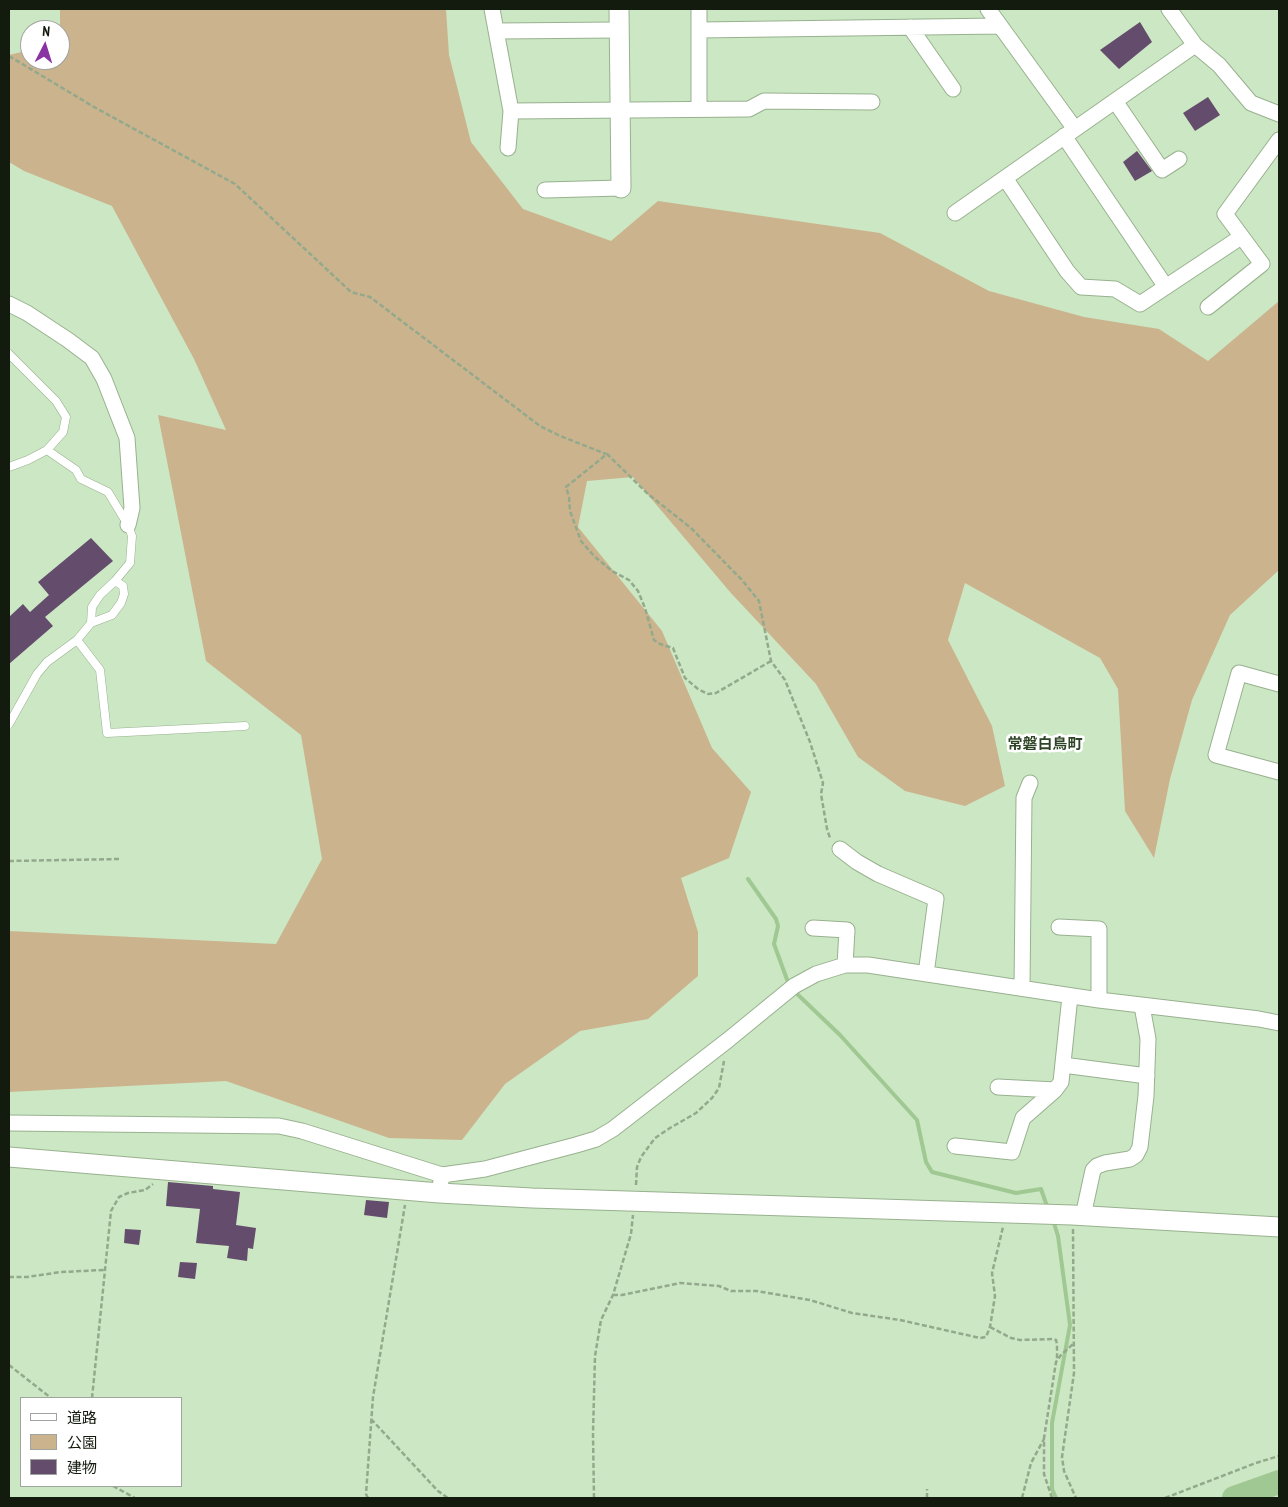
<!DOCTYPE html>
<meta charset="utf-8">
<style>
body{margin:0}
#map{position:relative;width:1288px;height:1507px;overflow:hidden;background:#cce7c3;font-family:"PT Sans Narrow","Noto Sans JP",sans-serif}
canvas{display:block}
.frame{position:absolute;inset:0;border:10px solid #121b0e;pointer-events:none}
.legend{position:absolute;left:20px;top:1397px;width:162px;height:90px;box-sizing:border-box;background:#fff;border:1px solid #a0a49f;margin:0;padding:6px 9px;list-style:none;font-size:15px;color:#121b0e}
.legend li{display:flex;align-items:center;gap:10px;height:25px}
.legend b{width:25px;border:1px solid #a0a49f}
.north{position:absolute;left:20px;top:20px;width:50px;height:50px;box-sizing:border-box;background:#fff;border:1px solid #a0a49f;border-radius:50%;rotate:5deg;font-size:14px;font-weight:700;line-height:20px;text-align:center;color:#121b0e}
.north::after{content:'';display:block;margin:auto;width:18px;height:22px;background:#8934a2;clip-path:polygon(50% 0,100% 100%,50% 72%,0 100%)}
</style>
<div id="map">
<canvas width="1288" height="1507"></canvas>
<div class="frame"></div>
<ul class="legend">
<li><b style="height:6px;background:#fff"></b>道路</li>
<li><b style="height:14px;background:#cbb38e"></b>公園</li>
<li><b style="height:14px;background:#644d6c"></b>建物</li>
</ul>
<div class="north">N</div>
</div>
<script>
const context = document.querySelector('canvas').getContext('2d');
context.lineJoin = 'round';
function fill(path, color) { context.fillStyle = color; context.fill(path, 'evenodd'); }
const shape = rows => new Path2D(rows.map(r => 'M' + r).join(''));
function strokePath(path, color, width, dash) { context.strokeStyle = color; context.lineWidth = width; context.lineCap = dash ? 'butt' : 'round'; context.setLineDash(dash || []); context.stroke(path); }
function label(font, color, halo, rows, align = 'center') {
  context.font = font + ' "PT Sans Narrow","Noto Sans JP",sans-serif'; context.lineWidth = 5; context.setLineDash([]); context.textBaseline = 'middle'; context.strokeStyle = halo; context.fillStyle = color; for (const [text, x, y, turn = 0] of rows) {
    context.save(); context.translate(x, y); context.rotate((+turn || 0) * Math.PI / 180); context.textAlign = isNaN(turn) ? turn : align; if (halo) context.strokeText(text, 0, 0); context.fillText(text, 0, 0); context.restore();
  }
}
fill(shape([
 [60,9,446,9,449,55,471,142,523,209,611,241,658,201,880,233,989,291,1084,317,1159,329,1208,361,1279,301,1279,570,1230,615,1192,700,1170,779,1154,858,1125,811,1118,689,1100,658,965,583,948,640,992,726,1005,786,965,806,905,791,858,757,816,684,730,592,633,477,587,481,578,527,662,631,712,748,751,792,729,858,681,878,698,932,698,976,648,1019,580,1031,505,1084,462,1140,389,1138,226,1081,9,1092,9,931,276,944,322,859,301,735,206,661,158,415,226,430,194,359,112,206,24,171,9,162,9,55,30,50,30,60,60,60]
]), '#cbb38e');
strokePath(shape([
 [748,879,776,919,778,926,774,944,789,985],
 [793,990,840,1035,917,1120,926,1162,932,1172,1016,1193,1041,1189,1048,1209],
 [1053,1220,1058,1236,1070,1325,1052,1423,1052,1489,1056,1498]
]), '#a0c892', 4);
strokePath(shape([
 [1234,1498,1279,1482]
]), '#a0c892', 24);
fill(shape([
 [1140,22,1152,42,1119,69,1100,50],
 [1208,97,1220,115,1195,131,1183,113],
 [1137,151,1152,171,1135,181,1123,162],
 [91,538,113,561,45,617,53,626,9,664,9,617,23,604,30,612,49,595,38,582],
 [168,1182,213,1186,213,1189,240,1192,236,1225,256,1228,253,1249,248,1248,247,1261,227,1258,229,1246,196,1243,200,1209,166,1206],
 [366,1200,389,1202,387,1218,364,1215],
 [125,1229,141,1230,139,1245,124,1243],
 [180,1262,197,1263,195,1279,178,1277]
]), '#644d6c');
const service = shape([
 [9,354,56,401,66,417,63,432,47,450,28,460,9,467],
 [47,450,76,470,81,479,108,492,128,525,132,536,130,563,115,581],
 [77,640,100,670,107,733,245,726],
 [9,724,37,674,47,662,77,640,91,623,112,615,121,603,124,594,123,586,115,581,100,595,92,607,91,623]
]);
const minor = shape([
 [492,9,511,111,749,109,764,101,872,102],
 [699,9,699,109],
 [988,9,1075,129],
 [1169,9,1195,45,1219,65,1251,103,1279,114],
 [910,27,953,89],
 [699,30,1000,26],
 [496,31,619,30],
 [1115,101,1162,170,1179,159],
 [1064,136,1166,287],
 [508,148,511,111],
 [1005,178,1067,271,1081,287,1115,289,1140,304,1241,237],
 [545,190,621,188],
 [955,213,1195,45],
 [9,304,27,313,68,340,92,358,104,379,127,438,132,508,128,525],
 [1208,307,1262,264,1225,214,1279,140],
 [1279,684,1239,673,1216,755,1279,772],
 [840,849,857,862,878,874,936,899,926,974],
 [1059,927,1099,929,1099,1000],
 [813,928,847,930,845,965],
 [1022,988,1024,798,1030,783],
 [1063,1065,1147,1076],
 [998,1087,1055,1090],
 [9,1123,279,1126,302,1131,442,1175],
 [955,1146,1012,1152,1023,1118,1055,1090,1061,1082,1070,996],
 [439,1193,442,1175,485,1169,576,1145,596,1139,613,1129,728,1040,794,986,816,974,845,965,868,965,1099,1000,1259,1019,1279,1023],
 [1083,1216,1093,1170,1097,1166,1105,1163,1130,1159,1136,1155,1140,1147,1146,1096,1148,1039,1142,1006]
]);
const tertiary = shape([
 [619,9,621,188],
 [9,1157,439,1193,532,1198,1072,1215,1279,1227]
]);
strokePath(service, '#98b18f', 9);
strokePath(minor, '#98b18f', 17);
strokePath(tertiary, '#98b18f', 21);
strokePath(shape([
 [9,56,94,107,235,184,351,292,370,297,540,426,558,435,606,454],
 [771,661,716,693,708,694,698,689,685,678,673,648,660,644,654,640,645,608,638,591,629,580,612,571,594,556,581,541,570,511,569,497,566,487,607,454,648,494,691,528,742,580,759,601,771,661,785,680,810,742,823,783,821,794,827,829,830,838],
 [9,861,120,859],
 [636,1185,637,1167,641,1157,655,1138,670,1128,696,1113,712,1098,719,1088,724,1061],
 [1073,1229,1074,1373,1062,1457,1064,1471,1076,1498],
 [9,1277,27,1277,61,1272,104,1270],
 [613,1295,622,1295,680,1283,719,1286,731,1291,756,1291,810,1300,852,1313,900,1320,980,1338,986,1337,990,1327,995,1296,992,1273,1003,1227],
 [990,1327,1011,1338,1020,1340,1053,1339,1056,1340,1057,1344,1057,1359],
 [9,1365,51,1398],
 [92,1398,111,1211,119,1197,128,1193,145,1190,153,1184],
 [371,1419,438,1491,448,1498],
 [113,1486,135,1498],
 [368,1498,366,1494,373,1397,405,1205],
 [594,1498,593,1434,595,1356,601,1320,613,1295,631,1234,633,1215],
 [927,1498,927,1489],
 [1022,1498,1031,1463,1044,1439],
 [1052,1498,1044,1474,1044,1438,1056,1362,1061,1355,1073,1344],
 [1165,1498,1256,1463,1279,1456]
]), '#93a98c', 2.5, [5, 2.5]);
strokePath(service, '#fff', 8);
strokePath(minor, '#fff', 15);
strokePath(tertiary, '#fff', 19);
label('bold 15px', '#2e4426', '#fff', [
 ["常磐白鳥町",1045,745]
]);
</script>
